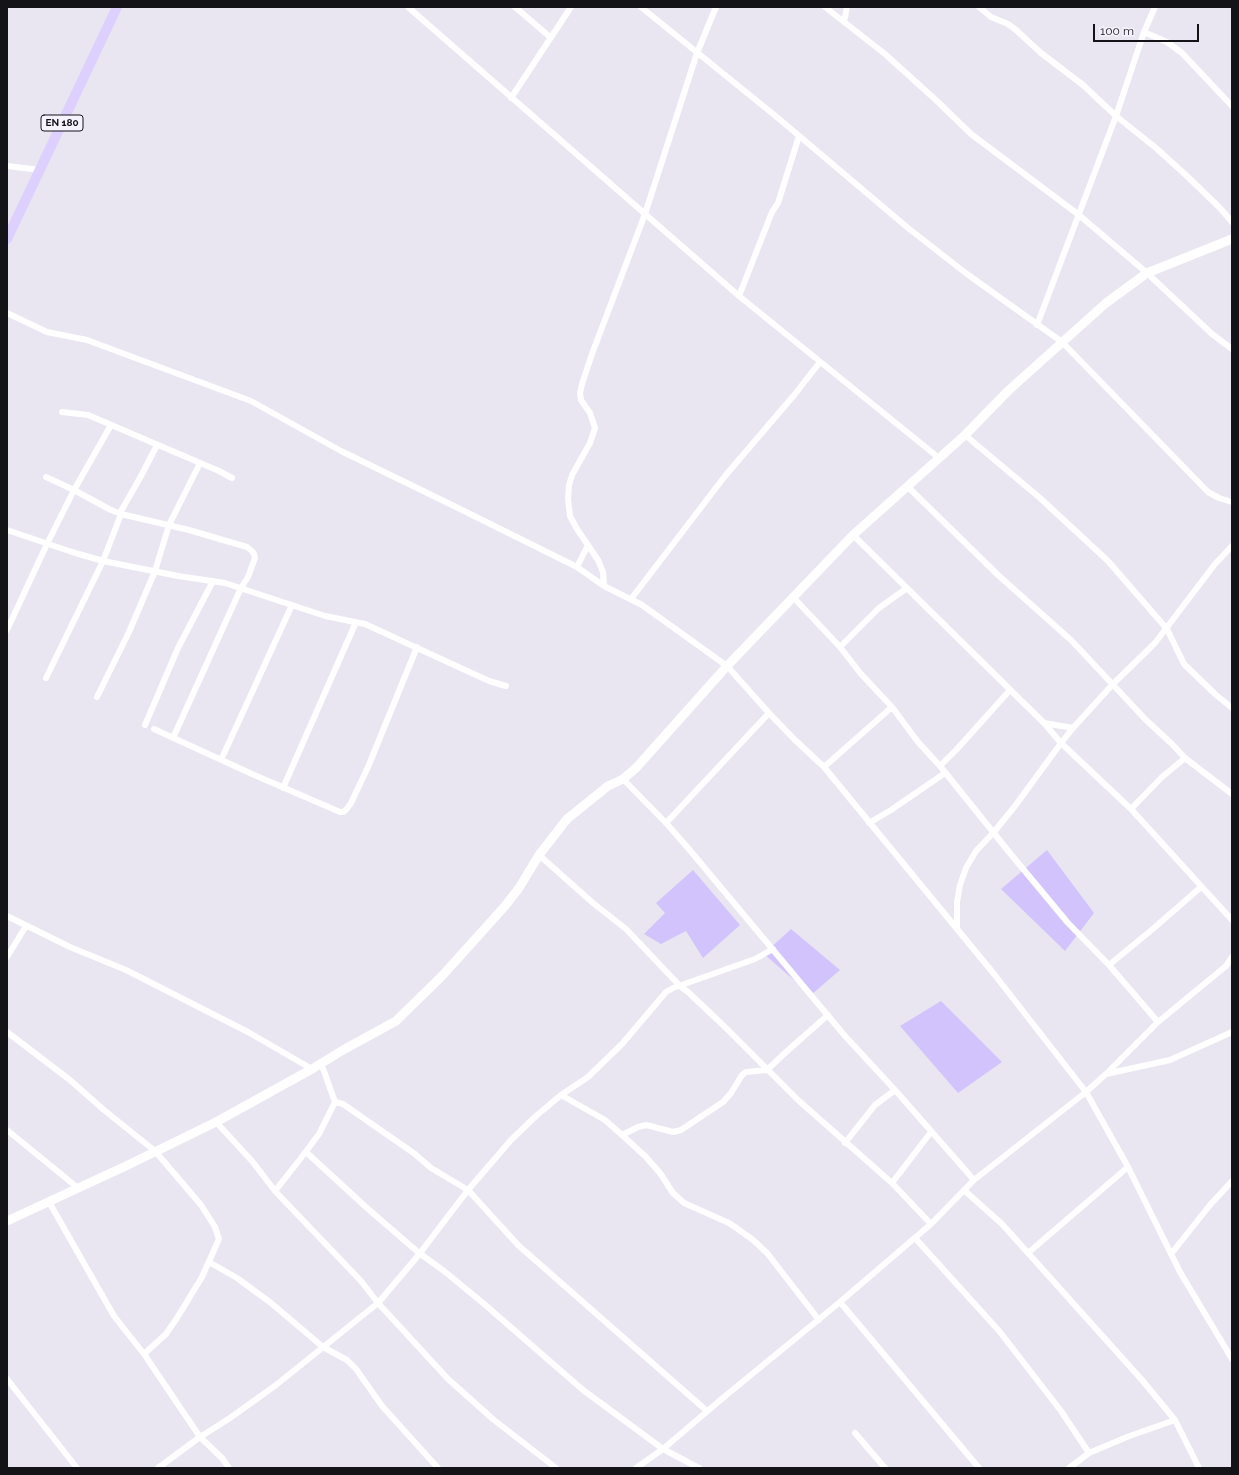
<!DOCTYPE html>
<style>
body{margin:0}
#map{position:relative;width:1239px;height:1475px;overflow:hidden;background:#e9e6f1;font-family:Raleway,sans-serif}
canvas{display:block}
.frame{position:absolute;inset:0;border:8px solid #141317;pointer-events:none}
.scale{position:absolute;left:1093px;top:24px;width:106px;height:18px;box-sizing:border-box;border:2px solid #141317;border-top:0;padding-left:5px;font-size:12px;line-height:14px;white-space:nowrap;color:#141317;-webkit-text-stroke:3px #f6f3ff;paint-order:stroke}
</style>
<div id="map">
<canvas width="1239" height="1475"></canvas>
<div class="frame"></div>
<div class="scale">100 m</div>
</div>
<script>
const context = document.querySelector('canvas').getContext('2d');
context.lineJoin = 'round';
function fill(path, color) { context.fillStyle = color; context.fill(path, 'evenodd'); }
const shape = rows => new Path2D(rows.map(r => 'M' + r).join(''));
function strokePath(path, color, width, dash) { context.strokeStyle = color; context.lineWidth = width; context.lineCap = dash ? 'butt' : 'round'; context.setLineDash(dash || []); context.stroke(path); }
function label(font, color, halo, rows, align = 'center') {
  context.font = font + ' Raleway,sans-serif'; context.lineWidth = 3; context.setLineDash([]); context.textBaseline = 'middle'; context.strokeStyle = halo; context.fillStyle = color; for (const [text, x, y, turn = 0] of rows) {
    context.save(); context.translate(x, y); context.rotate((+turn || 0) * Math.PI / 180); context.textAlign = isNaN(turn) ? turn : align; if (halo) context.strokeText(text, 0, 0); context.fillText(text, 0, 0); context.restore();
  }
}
fill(shape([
 [1047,850,1094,913,1065,951,1001,889],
 [693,870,740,925,703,958,686,931,661,944,644,934,665,913,656,903],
 [791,929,840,970,811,995,764,954],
 [941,1001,1002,1062,958,1093,900,1026]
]), '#d3c3fc');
strokePath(shape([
 [408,7,739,296,939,458],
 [515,7,550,37],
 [641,7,778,118,908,228,967,274,1062,342,1208,492,1219,498,1232,502],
 [825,7,885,54,937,101,971,134,1079,215,1147,273,1212,334,1232,349],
 [979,7,991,17,1008,24,1016,30,1041,53,1083,85,1116,116,1156,148,1188,177,1220,208,1232,222],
 [844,22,847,7],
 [1144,32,1167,42,1182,53,1232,106],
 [511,98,571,7],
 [7,166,40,170],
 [739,296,772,212,778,203,799,136],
 [7,313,47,332,87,340,251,401,341,451,452,505,577,567,604,586,642,605,727,666,769,713,794,739,824,767,994,974,1086,1092,1128,1167,1180,1272,1232,1359],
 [1037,325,1116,116,1144,32,1155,7],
 [62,412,88,415,219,471,232,478],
 [965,435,1040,498,1108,561,1167,629,1184,664,1215,694,1232,708],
 [46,477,74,490,109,509,121,514,189,530,247,547,252,551,254,554,255,558,248,577,241,588,173,738],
 [907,486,998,575,1072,641,1146,720,1172,744,1185,758,1232,794],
 [120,513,141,476,157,445],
 [7,530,72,552,103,561,178,576,225,583,325,616,365,624,489,681,506,686],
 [853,535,1044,723,1061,743,1131,809,1232,920],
 [577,567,588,545],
 [604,586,603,572,598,560,577,529,570,516,568,499,569,485,572,475,590,443,595,428,590,413,581,400,580,393,582,384,592,354,645,214,697,53,716,7],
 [793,597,840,647,861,674,892,707,918,742,940,766,1009,852,1068,923,1109,965,1158,1022],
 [631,599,725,476,795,394,820,362],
 [7,630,47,544,74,490,111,425],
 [840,647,879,608,907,588],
 [46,678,103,561,121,514],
 [97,697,129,632,155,571,169,525,200,463],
 [1044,723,1073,728],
 [145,725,178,648,213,581],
 [154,729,252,774,340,812,343,812,346,810,351,803,368,767,417,647],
 [221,760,292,605],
 [940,766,957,749,1010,690],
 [824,767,892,707],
 [623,779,666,823,688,848,845,1036,895,1090,974,1180],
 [283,788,356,622],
 [1131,809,1162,777,1185,758],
 [666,823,769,713],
 [869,823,891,810,945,773],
 [539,855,593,903,626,929,680,986,688,992,725,1027,798,1100,892,1183,931,1224],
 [7,916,70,947,126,970,248,1032,312,1069],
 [957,929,957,902,960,885,966,868,976,851,994,832,1015,806,1061,743,1073,728,1113,684,1155,643,1215,564,1232,546],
 [7,957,26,926],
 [1109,965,1154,928,1201,887],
 [7,1032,70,1080,104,1110,155,1151,201,1205,215,1227,219,1239,202,1277,177,1318,166,1334,144,1354],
 [1106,1074,1158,1022,1226,966,1232,957],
 [561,1095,605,1120,622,1135,645,1156,660,1173,673,1193,684,1203,729,1223,752,1239,767,1253,819,1320],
 [335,1102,343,1104,415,1154,431,1168,468,1190,518,1245,707,1411],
 [216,1122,252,1161,275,1191,361,1281,378,1303,448,1379,494,1420,556,1468],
 [7,1130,78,1188],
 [622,1135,638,1127,646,1125,673,1132,681,1130,723,1102,731,1093,742,1075,746,1072,767,1070,786,1052,828,1015],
 [845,1143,875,1105,895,1090],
 [306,1152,367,1208,419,1253,444,1271,483,1303,583,1390,663,1449,699,1468],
 [892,1183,931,1132],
 [964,1190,1002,1224,1142,1380,1175,1420,1199,1468],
 [275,1191,301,1158,319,1134,335,1102,321,1063],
 [49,1202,114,1316,144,1354,200,1437,222,1458,229,1468],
 [915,1238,1000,1332,1061,1411,1089,1453],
 [1028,1253,1128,1167],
 [1171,1254,1210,1205,1232,1181],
 [209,1262,237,1278,271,1303,323,1347,347,1360,356,1369,382,1406,438,1468],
 [840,1302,979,1468],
 [7,1379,77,1468],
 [855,1433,885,1468],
 [158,1468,200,1437,230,1418,276,1385,378,1303,417,1257,468,1190,511,1140,536,1116,561,1095,588,1077,622,1044,666,992,673,988,755,959,773,949],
 [636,1468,663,1449,724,1397,840,1302,931,1224,974,1180,1086,1092,1106,1074,1170,1060,1232,1032],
 [1069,1468,1089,1453,1127,1437,1175,1420]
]), '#fff', 6);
strokePath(shape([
 [7,1221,128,1165,216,1122,312,1069,343,1050,396,1021,442,976,505,906,519,888,539,855,567,819,608,786,623,779,636,768,727,666,853,535,965,435,1009,390,1106,303,1147,273,1232,239]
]), '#fff', 9);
strokePath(shape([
 [7,239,117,7]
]), '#ded0fe', 10);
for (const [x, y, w] of [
 [62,123,42]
]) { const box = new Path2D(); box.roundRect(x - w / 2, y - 8, w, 16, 3); context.fillStyle = '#f6f3ff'; context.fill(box); strokePath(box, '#141317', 1); }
label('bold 10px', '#141317', null, [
 ["EN 180",62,123]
]);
</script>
